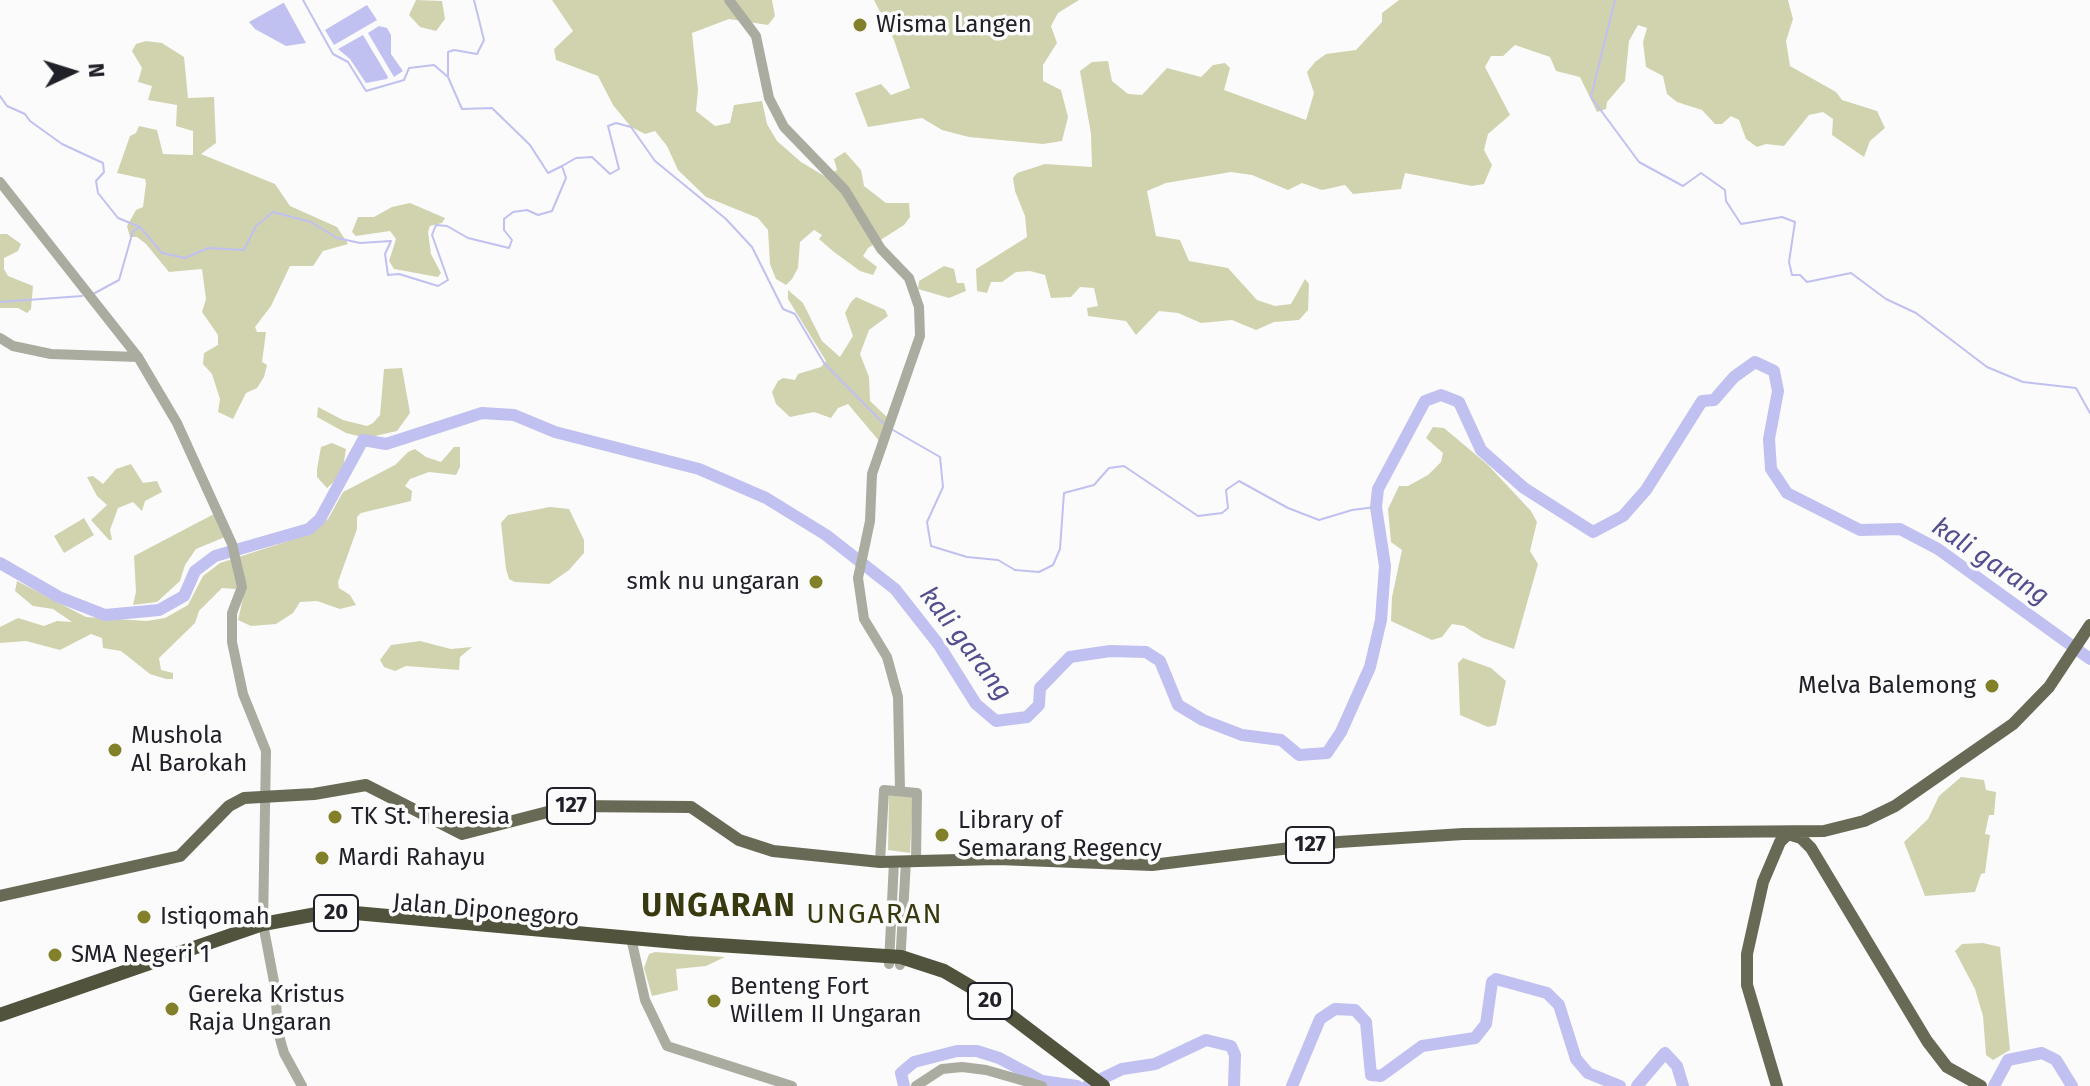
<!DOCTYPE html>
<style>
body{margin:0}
#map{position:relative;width:2090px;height:1086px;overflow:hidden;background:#fbfbfb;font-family:"Fira Sans",sans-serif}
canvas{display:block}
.north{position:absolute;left:32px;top:32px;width:80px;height:80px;-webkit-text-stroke:6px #fbfbfb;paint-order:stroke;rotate:86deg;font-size:22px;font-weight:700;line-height:32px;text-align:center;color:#202029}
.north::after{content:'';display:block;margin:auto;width:28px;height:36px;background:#202029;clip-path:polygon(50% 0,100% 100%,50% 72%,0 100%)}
</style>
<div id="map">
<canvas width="2090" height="1086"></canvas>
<div class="north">N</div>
</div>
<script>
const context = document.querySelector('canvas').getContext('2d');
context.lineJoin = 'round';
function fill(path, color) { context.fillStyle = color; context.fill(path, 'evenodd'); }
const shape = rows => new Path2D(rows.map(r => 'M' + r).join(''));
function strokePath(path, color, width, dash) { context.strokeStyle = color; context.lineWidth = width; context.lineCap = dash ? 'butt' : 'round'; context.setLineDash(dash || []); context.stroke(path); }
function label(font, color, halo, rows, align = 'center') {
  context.font = font + ' "Fira Sans",sans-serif'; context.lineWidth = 7; context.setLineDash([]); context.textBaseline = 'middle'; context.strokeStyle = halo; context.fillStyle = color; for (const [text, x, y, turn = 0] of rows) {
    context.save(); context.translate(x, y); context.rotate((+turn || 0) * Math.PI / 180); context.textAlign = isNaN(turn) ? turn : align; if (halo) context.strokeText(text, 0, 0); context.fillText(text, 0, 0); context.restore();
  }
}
fill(shape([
 [416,0,442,1,445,19,436,31,420,27,409,15],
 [552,0,772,0,775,16,768,25,729,19,692,33,698,90,696,111,715,126,730,123,734,105,762,101,767,124,777,141,801,162,826,177,837,170,834,159,845,152,861,170,864,186,886,203,909,203,910,217,904,225,868,248,863,256,877,267,873,275,860,271,834,252,819,239,822,235,814,230,800,242,798,268,792,279,786,285,776,279,770,264,768,230,758,218,706,197,678,170,667,146,655,131,645,134,631,127,613,105,598,76,556,60,554,49,573,31],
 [874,0,1079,0,1058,13,1051,26,1057,43,1043,65,1043,81,1061,90,1068,117,1062,141,1043,144,969,137,942,130,922,118,868,127,855,93,881,84,891,95,910,88,894,40],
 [1399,0,1788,0,1793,19,1786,41,1790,66,1836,92,1842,100,1877,111,1885,128,1870,141,1864,157,1832,135,1833,119,1823,112,1809,115,1784,146,1766,144,1757,147,1746,139,1739,120,1731,116,1722,124,1715,124,1702,110,1677,102,1667,94,1663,76,1646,67,1643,42,1647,28,1638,25,1629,41,1625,81,1607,102,1606,109,1597,112,1580,77,1556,71,1550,57,1515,45,1503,56,1491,56,1485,67,1510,115,1488,134,1484,150,1492,165,1484,184,1472,186,1405,173,1401,189,1353,194,1345,185,1322,190,1302,183,1288,190,1252,175,1231,172,1166,183,1147,191,1156,236,1180,240,1189,261,1228,268,1257,300,1275,306,1291,304,1305,279,1309,284,1308,310,1299,320,1274,322,1256,330,1232,320,1201,323,1178,313,1159,311,1136,335,1126,321,1088,316,1087,308,1098,306,1094,288,1080,287,1071,297,1051,298,1045,275,1030,271,1016,272,1002,282,991,282,987,293,977,291,976,269,1027,237,1025,216,1015,191,1013,178,1017,173,1045,164,1092,167,1091,134,1080,71,1092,62,1108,61,1112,81,1128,94,1142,95,1167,68,1201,77,1213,65,1225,63,1230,68,1224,90,1306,120,1314,93,1307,72,1315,62,1326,54,1356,50,1382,22,1382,13],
 [146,41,162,43,184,57,188,98,214,97,216,143,201,154,275,184,290,206,337,227,348,244,323,251,313,266,290,266,271,306,255,327,257,332,266,332,262,362,267,365,264,377,257,388,246,393,233,419,218,412,220,399,212,374,203,364,204,353,218,345,218,335,202,312,206,299,202,269,169,272,146,244,137,237,130,237,127,226,136,210,143,207,146,183,145,179,117,173,130,136,136,133,139,126,157,130,163,154,193,155,193,131,176,126,177,105,148,100,152,86,138,82,142,68,132,51,136,44],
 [410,203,445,218,442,223,430,226,428,232,431,254,441,273,438,277,394,269,389,261,396,239,390,231,356,236,352,232,358,217,374,217,392,207],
 [0,234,7,234,21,244,18,251,4,258,4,269,8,276,33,286,31,309,27,313,18,308,0,308],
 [944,266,954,269,957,283,964,283,966,291,949,298,918,289,919,281],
 [788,290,803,303,822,341,840,357,853,336,845,313,851,302,856,297,885,310,888,316,869,330,860,354,869,377,870,401,888,418,880,442,848,404,838,408,831,418,814,412,790,417,776,404,772,392,778,381,783,378,795,380,798,374,821,367,826,361,788,299],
 [402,368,410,413,397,431,366,438,346,433,317,417,318,407,343,420,367,426,373,423,380,415,384,369],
 [1433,427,1444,428,1488,465,1531,511,1537,522,1530,551,1538,564,1514,649,1483,638,1464,626,1452,624,1442,637,1432,640,1391,621,1392,597,1402,550,1391,542,1388,509,1399,486,1408,486,1428,475,1441,462,1443,453,1426,438],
 [332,443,346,449,342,474,327,488,317,477,317,469,321,447],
 [454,447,460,447,460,467,456,475,429,472,410,479,405,486,412,491,411,501,361,513,357,517,357,529,338,582,339,588,350,595,356,605,340,609,317,601,300,602,293,613,276,624,251,626,238,620,243,598,236,589,222,588,199,611,195,623,159,658,161,670,173,673,173,679,166,679,150,674,121,651,103,648,102,638,91,634,60,650,26,641,0,643,0,627,18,618,44,626,57,621,72,622,53,609,33,606,15,591,17,581,86,617,147,621,165,618,188,605,203,576,220,563,307,535,328,519,343,492,395,465,408,452,415,449,426,457,441,462],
 [131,464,143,483,157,481,162,492,145,501,142,511,133,502,118,508,110,530,112,540,109,540,91,520,107,505,97,496,87,477,93,476,103,484,116,469],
 [550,507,569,509,584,540,584,553,569,570,549,584,515,582,509,579,506,569,501,523,508,515],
 [214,514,225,537,196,549,185,565,180,581,157,602,133,605,136,592,134,556],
 [84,518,94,535,64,553,54,536],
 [420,641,451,649,472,647,460,657,459,670,406,666,395,671,384,667,380,660,391,645],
 [1463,658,1491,668,1506,681,1496,725,1488,727,1460,715,1458,663],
 [1961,777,1984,780,1986,790,1996,792,1994,815,1989,815,1985,834,1990,835,1985,873,1981,874,1975,892,1925,896,1904,842,1928,819,1939,796],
 [889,795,913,797,910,853,888,850],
 [1983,943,2000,947,2010,1050,1993,1060,1986,1055,1983,1016,1975,989,1955,951,1962,944],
 [655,952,725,957,706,966,676,969,678,990,652,996,644,968,649,954]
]), '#d1d3af');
fill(shape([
 [283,3,284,3,306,43,286,46,255,29,249,22],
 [367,5,377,20,334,45,325,30],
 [379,26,387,28,391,35,391,54,403,71,394,77,368,33],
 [363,35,388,77,387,79,366,83,350,59,338,49]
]), '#c0c0f1');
strokePath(shape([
 [303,0,333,54,348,62,366,91,404,80,409,68,434,65,448,77,462,109,492,108,530,145,548,173,562,166],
 [1615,0,1591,97,1639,162,1683,186,1701,173,1725,190,1726,201,1741,224,1782,217,1795,222,1789,262,1792,275,1800,275,1807,282,1851,273,1886,299,1916,313,1987,367,2023,382,2076,388,2090,413],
 [448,76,448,52,454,50,477,54,484,40,474,0],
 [0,96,7,106,25,114,30,121,62,144,103,163,104,172,96,181,98,193,118,218,140,227],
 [93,294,119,280,133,231,140,227,162,253,185,258,208,248,244,250,256,226,273,212,311,222,337,238,360,243,391,241,385,254,388,275,399,274,438,286,448,280,432,235,436,225,447,226,468,238,509,248,512,240,504,230,504,219,513,212,527,210,538,215,552,211,566,178,562,166,576,158,592,157,610,174,619,169,608,126,616,123,631,127,655,161,726,219,752,247,783,309,795,314,824,363,884,424],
 [0,302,82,296],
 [893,430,940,457,943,487,927,522,931,546,967,557,998,560,1015,570,1039,572,1053,565,1060,549,1064,493,1094,485,1109,468,1124,466,1198,516,1222,513,1228,508,1226,490,1239,481,1288,508,1319,520,1352,510,1376,507]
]), '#c0c0f1', 2);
strokePath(shape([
 [0,563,59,597,105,615,159,610,184,596,195,571,215,556,309,529,320,519,363,440,386,444,482,413,514,415,555,432,699,469,766,498,826,535,895,589,939,645,976,704,996,721,1027,717,1039,705,1040,688,1070,657,1110,651,1146,652,1160,661,1178,705,1203,720,1242,735,1281,740,1299,755,1327,753,1341,732,1370,667,1381,620,1385,566,1376,507,1378,489,1425,401,1441,395,1459,402,1481,450,1524,488,1593,532,1623,516,1646,490,1702,401,1714,400,1734,377,1755,362,1774,371,1778,391,1769,439,1771,469,1787,493,1860,530,1900,529,1938,549,2090,659],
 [904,1086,901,1073,914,1062,957,1051,977,1051,999,1058,1042,1081,1077,1086],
 [1087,1086,1122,1069,1155,1064,1206,1040,1231,1046,1235,1055,1234,1086],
 [1292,1086,1320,1019,1335,1009,1355,1010,1366,1022,1371,1075,1381,1076,1422,1046,1475,1038,1486,1024,1492,982,1496,979,1547,993,1559,1005,1576,1059,1588,1073,1620,1086],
 [1637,1086,1665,1053,1677,1066,1683,1086],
 [1994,1086,2008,1060,2042,1053,2056,1060,2072,1086]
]), '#c0c0f1', 12);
strokePath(shape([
 [729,0,756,36,769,98,784,127,845,190,881,249,909,278,919,307,920,336,872,474,870,521,858,578,864,619,887,657,898,697,900,790],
 [0,182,138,357,177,423,232,544,242,587,232,613,232,642,243,694,266,751,263,924,275,987,278,1032,284,1053,302,1086],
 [0,338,13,346,51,354,138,357],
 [880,862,884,790,917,793,916,860],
 [631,938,645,1000,667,1046,792,1086],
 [889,964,894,861],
 [900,965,906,861],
 [916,1086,942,1069,962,1067,986,1070,1042,1086]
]), '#abaca0', 10);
strokePath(shape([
 [1791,835,1801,838,1811,848,1927,1041,1947,1067,1981,1086],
 [0,896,180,856,229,806,244,798,314,794,366,785,462,834,571,806,691,807,739,840,773,851,880,862,998,859,1152,865,1339,842,1463,834,1824,831,1864,821,1895,806,2013,724,2049,687,2090,625],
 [1777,1086,1747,985,1747,954,1763,882,1780,842,1788,834]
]), '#696a56', 12);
strokePath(shape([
 [0,1015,263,924,322,913,355,913,687,943,901,957,944,971,978,991,1103,1086]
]), '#52533c', 14);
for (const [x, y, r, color] of [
 [860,25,8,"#82812a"],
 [816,582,8,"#82812a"],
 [1992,686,8,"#82812a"],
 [115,750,8,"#82812a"],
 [335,817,8,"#82812a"],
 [942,835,8,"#82812a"],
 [322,858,8,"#82812a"],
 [144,917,8,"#82812a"],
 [55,955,8,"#82812a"],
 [714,1001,8,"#82812a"],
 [172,1009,8,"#82812a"]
]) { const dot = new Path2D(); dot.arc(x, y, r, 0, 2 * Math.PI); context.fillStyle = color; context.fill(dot); strokePath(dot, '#fbfbfb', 3); }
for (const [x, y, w] of [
 [571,806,48],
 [1310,845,48],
 [336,913,44],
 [990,1001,44]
]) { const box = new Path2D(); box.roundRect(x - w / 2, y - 18, w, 36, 6); context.fillStyle = '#fbfbfb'; context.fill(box); strokePath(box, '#202029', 2); }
label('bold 22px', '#202029', null, [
 ["127",571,806],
 ["127",1310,845],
 ["20",336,913],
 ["20",990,1001]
]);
label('24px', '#202029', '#fbfbfb', [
 ["Wisma Langen",876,25],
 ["smk nu ungaran",800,582,"right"],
 ["Melva Balemong",1976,686,"right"],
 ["Mushola",131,736],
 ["Al Barokah",131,764],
 ["TK St. Theresia",351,817],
 ["Library of",958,821],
 ["Semarang Regency",958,849],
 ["Mardi Rahayu",338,858],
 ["Istiqomah",160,917],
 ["SMA Negeri 1",71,955],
 ["Benteng Fort",730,987],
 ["Willem II Ungaran",730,1015],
 ["Gereka Kristus",188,995],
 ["Raja Ungaran",188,1023]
], 'left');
label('24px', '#202029', '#fbfbfb', [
 ["Jalan Diponegoro",486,911,5]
]);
label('italic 26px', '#534e8d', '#fbfbfb', [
 ["kali garang",1990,562,34],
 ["kali garang",965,644,53]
]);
context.letterSpacing = '2px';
label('28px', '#39390f', '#fbfbfb', [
 ["UNGARAN",875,915]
]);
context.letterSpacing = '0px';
context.letterSpacing = '2px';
label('bold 32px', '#39390f', '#fbfbfb', [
 ["UNGARAN",719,907]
]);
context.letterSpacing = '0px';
</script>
